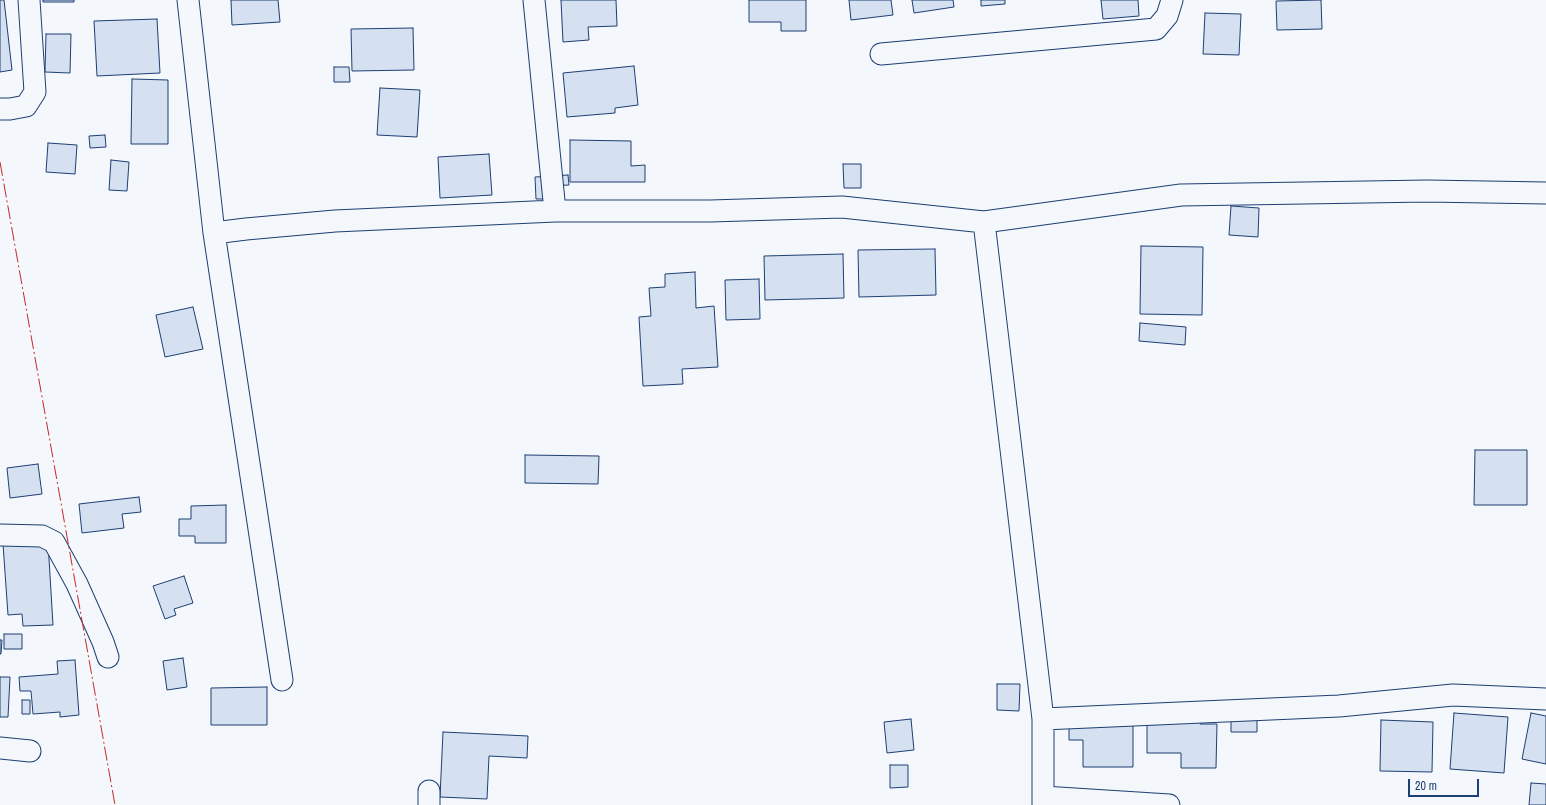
<!DOCTYPE html>
<style>
body{margin:0}
#map{position:relative;width:1546px;height:805px;overflow:hidden;background:#f4f7fb;font-family:"Archivo Narrow",sans-serif}
canvas{display:block}
.scale{position:absolute;left:1408px;top:779px;width:71px;height:18px;box-sizing:border-box;border:2px solid #1d3f73;border-top:0;padding-left:5px;font-size:12px;line-height:14px;white-space:nowrap;color:#1d3f73;-webkit-text-stroke:3px #f4f7fb;paint-order:stroke}
</style>
<div id="map">
<canvas width="1546" height="805"></canvas>
<div class="scale">20 m</div>
</div>
<script>
const context = document.querySelector('canvas').getContext('2d');
context.lineJoin = 'round';
function fill(path, color) { context.fillStyle = color; context.fill(path, 'evenodd'); }
const shape = rows => new Path2D(rows.map(r => 'M' + r).join(''));
function strokePath(path, color, width, dash) { context.strokeStyle = color; context.lineWidth = width; context.lineCap = dash ? 'butt' : 'round'; context.setLineDash(dash || []); context.stroke(path); }
const building = shape([
 [0,0,4,0,12,70,0,72,0,0],
 [43,0,74,0,74,2,43,2,43,0],
 [231,0,278,0,280,22,232,25,231,0],
 [561,0,616,0,617,26,588,27,589,40,563,42,561,0],
 [749,0,806,0,806,31,781,31,781,22,749,22,749,0],
 [849,0,891,0,893,15,851,20,849,0],
 [912,0,953,0,954,7,914,13,912,0],
 [981,0,1005,0,1005,4,981,6,981,0],
 [1101,0,1138,0,1139,16,1103,19,1101,0],
 [1321,0,1322,29,1277,30,1276,1,1321,0],
 [1205,13,1241,14,1239,55,1203,54,1205,13],
 [157,19,160,73,97,76,94,21,157,19],
 [413,28,414,70,352,71,351,29,413,28],
 [46,34,71,34,70,73,45,72,46,34],
 [634,66,638,105,615,108,615,113,567,117,563,73,634,66],
 [334,67,349,67,350,82,334,82,334,67],
 [132,79,168,80,168,144,131,144,132,79],
 [380,88,420,90,417,137,377,135,380,88],
 [105,135,106,147,90,148,89,136,105,135],
 [570,140,631,141,631,166,645,165,645,182,570,182,570,140],
 [48,143,77,145,75,174,46,172,48,143],
 [489,154,492,195,440,198,438,157,489,154],
 [111,160,129,162,127,191,109,190,111,160],
 [843,164,861,164,861,188,844,188,843,164],
 [568,175,569,185,546,186,547,199,536,199,535,177,568,175],
 [1231,206,1259,208,1258,237,1229,235,1231,206],
 [1141,246,1203,247,1202,315,1140,314,1141,246],
 [935,249,936,295,859,297,858,250,935,249],
 [843,254,844,298,765,300,764,256,843,254],
 [695,272,696,308,714,306,718,367,682,369,683,384,643,386,639,317,651,316,649,288,665,287,665,274,695,272],
 [759,279,760,319,726,320,725,280,759,279],
 [193,307,203,349,165,357,156,315,193,307],
 [1140,323,1186,327,1185,345,1139,341,1140,323],
 [1475,450,1527,450,1527,505,1474,505,1475,450],
 [525,455,599,456,598,484,525,483,525,455],
 [38,464,42,494,10,498,7,468,38,464],
 [139,497,141,512,122,514,124,528,82,533,79,504,139,497],
 [226,505,226,543,195,543,195,536,179,536,179,519,191,519,191,506,226,505],
 [48,542,53,625,23,626,22,614,8,615,3,544,48,542],
 [184,576,193,603,174,609,176,615,165,619,153,586,184,576],
 [4,634,22,634,22,649,4,649,4,634],
 [0,640,2,640,1,654,0,654,0,640],
 [183,658,187,687,167,690,163,661,183,658],
 [75,660,79,715,60,717,60,712,33,714,31,691,20,691,19,677,58,674,57,661,75,660],
 [0,677,10,677,8,717,0,717,0,677],
 [997,684,1020,684,1019,711,997,710,997,684],
 [267,687,267,725,211,725,211,688,267,687],
 [22,700,30,700,30,714,22,714,22,700],
 [1231,713,1257,713,1257,732,1231,732,1231,713],
 [1454,713,1508,717,1504,773,1450,769,1454,713],
 [1531,713,1546,716,1546,764,1522,759,1531,713],
 [1147,714,1200,715,1200,724,1217,724,1216,768,1181,768,1181,753,1147,753,1147,714],
 [1069,717,1133,717,1133,767,1083,767,1083,740,1069,740,1069,717],
 [911,719,914,750,887,753,884,722,911,719],
 [1381,720,1433,722,1432,772,1380,771,1381,720],
 [443,732,528,736,527,758,489,756,487,799,440,797,443,732],
 [890,765,908,765,908,787,890,788,890,765],
 [1531,783,1546,784,1546,805,1529,805,1531,783]
]);
fill(building, '#d5e0f0');
strokePath(building, '#1d3f73', 1);
const minor = shape([
 [188,0,214,233,246,229,335,221,555,211,710,211,842,207,984,222,1181,195,1427,191,1546,193],
 [534,0,555,211],
 [881,54,1156,29,1167,16,1172,0],
 [0,109,10,109,26,106,35,92,29,0],
 [984,222,1043,719,1043,805],
 [214,233,282,680],
 [0,535,42,536,54,542,77,584,103,642,108,657],
 [1043,719,1339,706,1453,695,1546,699],
 [0,748,30,751],
 [429,791,429,805],
 [1043,797,1169,805]
]);
strokePath(minor, '#1d3f73', 23);
strokePath(minor, '#f4f7fb', 21);
strokePath(shape([
 [0,162,115,805]
]), '#c62828', 1, [14, 3, 2, 3]);
</script>
